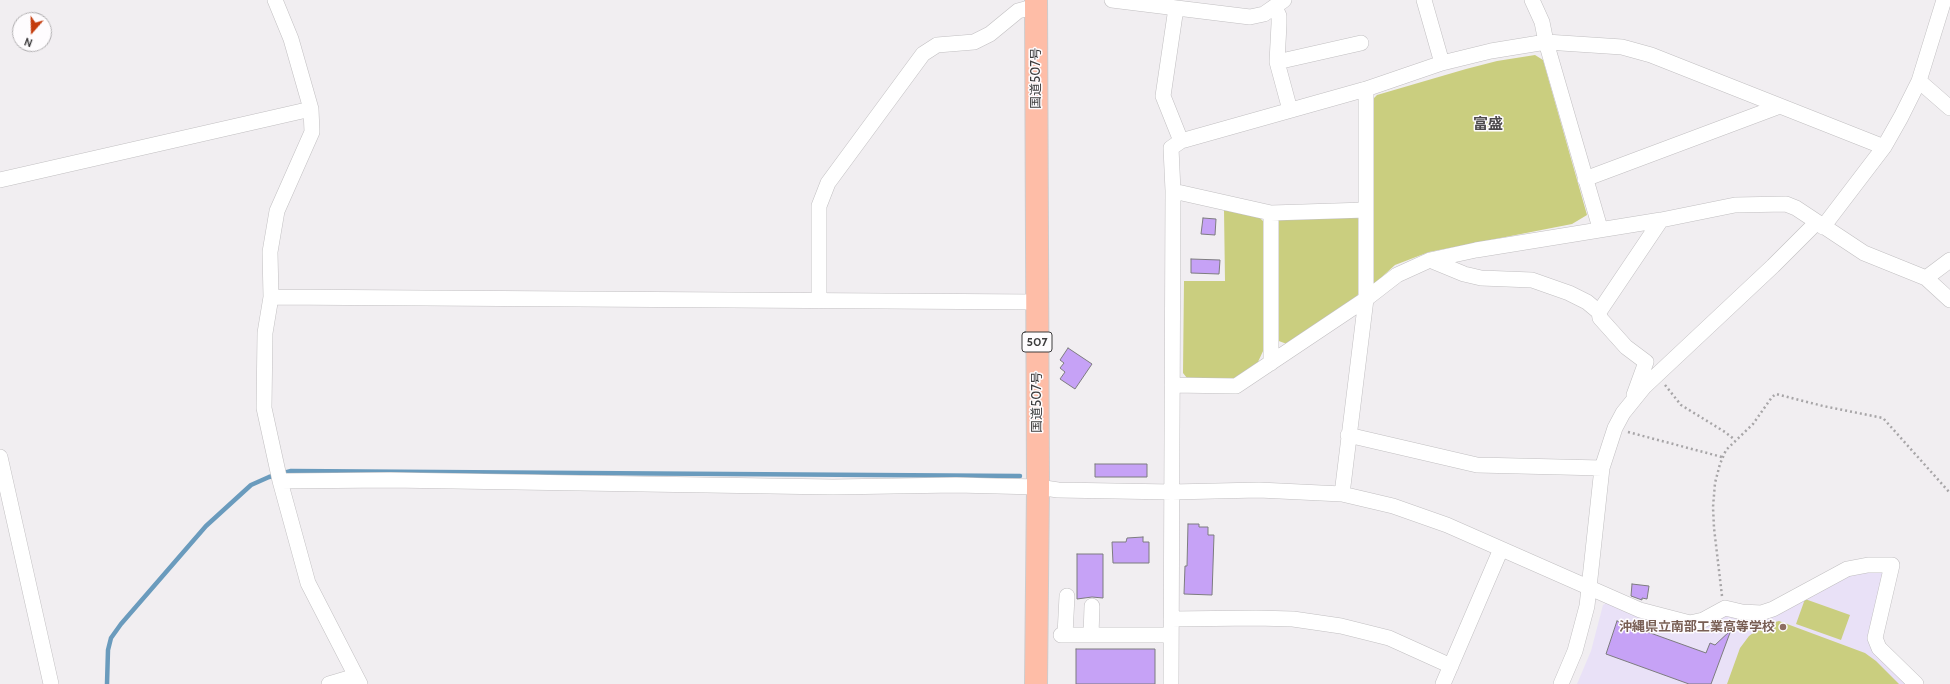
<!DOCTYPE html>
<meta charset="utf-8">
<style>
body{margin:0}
#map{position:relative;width:1950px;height:684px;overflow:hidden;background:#f1eef1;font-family:Cabin,sans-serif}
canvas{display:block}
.north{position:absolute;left:12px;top:12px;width:40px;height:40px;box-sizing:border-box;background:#fefcfe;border:1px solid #b1afb1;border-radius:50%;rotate:200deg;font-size:11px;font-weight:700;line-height:16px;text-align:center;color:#3d3c3d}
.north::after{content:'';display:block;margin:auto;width:14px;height:18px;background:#c43c0d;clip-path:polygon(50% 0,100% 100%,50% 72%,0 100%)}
</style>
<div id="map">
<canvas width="1950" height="684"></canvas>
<div class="north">N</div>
</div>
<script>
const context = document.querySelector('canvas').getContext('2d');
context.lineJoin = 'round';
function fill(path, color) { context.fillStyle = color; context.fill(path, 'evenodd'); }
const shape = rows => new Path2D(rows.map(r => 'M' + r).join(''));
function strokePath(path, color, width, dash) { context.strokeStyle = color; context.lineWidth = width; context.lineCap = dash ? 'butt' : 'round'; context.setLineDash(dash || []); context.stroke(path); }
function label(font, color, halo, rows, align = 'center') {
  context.font = font + ' Cabin,"Noto Sans JP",sans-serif'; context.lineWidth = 3; context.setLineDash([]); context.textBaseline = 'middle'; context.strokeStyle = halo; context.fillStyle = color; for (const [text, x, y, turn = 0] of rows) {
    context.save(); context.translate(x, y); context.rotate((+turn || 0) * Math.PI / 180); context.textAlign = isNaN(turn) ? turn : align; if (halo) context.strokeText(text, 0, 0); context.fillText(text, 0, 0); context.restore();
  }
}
fill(shape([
 [1880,571,1884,575,1871,632,1909,684,1577,684,1591,651,1603,605,1608,602,1638,616,1730,615,1741,616,1847,574]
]), '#e9e1f7');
fill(shape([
 [1535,55,1543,60,1587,215,1572,224,1429,252,1395,265,1372,286,1371,101,1377,95,1466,69,1497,61],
 [1224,210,1260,218,1265,223,1264,349,1257,364,1236,378,1187,378,1183,373,1184,281,1225,281],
 [1355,216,1360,220,1360,288,1357,297,1287,344,1276,340,1277,221,1280,217],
 [1805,599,1850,615,1841,640,1796,624],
 [1779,621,1865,653,1876,661,1899,684,1727,684,1740,648,1749,636,1764,625]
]), '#cace7f');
strokePath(shape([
 [107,684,108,650,111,638,121,624,206,526,251,485,269,477,291,471,1020,476]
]), '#6a9bbd', 4.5);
const building = shape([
 [1203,218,1216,219,1215,235,1201,234,1203,218],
 [1191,259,1220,260,1219,274,1191,273,1191,259],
 [1068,348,1092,364,1075,389,1060,379,1065,372,1060,368,1064,363,1060,360,1068,348],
 [1095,464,1147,464,1147,477,1095,477,1095,464],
 [1188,524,1199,524,1199,527,1208,527,1208,535,1214,535,1212,595,1184,594,1185,566,1187,566,1188,524],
 [1143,537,1143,542,1149,542,1149,563,1113,563,1112,542,1126,542,1127,538,1143,537],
 [1077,554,1103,554,1103,598,1092,597,1077,599,1077,554],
 [1632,584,1649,586,1647,599,1642,598,1642,600,1631,596,1632,584],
 [1617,621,1706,653,1710,643,1715,645,1731,630,1711,684,1689,684,1606,654,1617,621],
 [1076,649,1155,649,1155,684,1076,684,1076,649]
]);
fill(building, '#c6a2f6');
strokePath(building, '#7d7c7f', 1);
const minor = shape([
 [275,0,291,39,311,109,312,132,277,211,270,252,271,297,265,333,264,408,280,481,308,583,360,684],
 [1112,0,1250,17,1264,14,1284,0],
 [1424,0,1442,63],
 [1532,0,1542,22,1546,42,1600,228],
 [1275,7,1279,16,1279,24,1277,62,1290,110],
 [1176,8,1163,96,1181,141],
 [1277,62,1361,43],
 [1919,81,1950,108],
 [1585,179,1780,106],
 [0,180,311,109],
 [1173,191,1271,213,1366,210],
 [1823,227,1884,147,1901,117,1919,81,1944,0],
 [1430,260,1464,274,1481,278,1532,280,1569,293,1587,302,1599,312,1600,318,1626,347,1646,362,1634,395],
 [1926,278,1950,300],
 [271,297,1037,302],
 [819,301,819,206,828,183,923,54,937,45,974,42,990,34,1018,11,1036,6],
 [1599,312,1661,220],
 [1271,363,1271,213],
 [1172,385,1236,386,1366,299,1397,275,1430,260,1476,250,1661,220,1735,205,1786,204,1796,208,1864,253,1926,278,1950,260],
 [1348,435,1477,465,1602,468],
 [0,457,51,684],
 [280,481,390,480,833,487,956,485,1038,487,1058,490,1172,492,1259,490,1342,494,1393,506,1447,525,1640,610,1690,623,1703,620,1725,608,1742,612,1761,613,1773,609,1847,569,1868,565,1892,565,1875,638,1879,648,1916,684],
 [1342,494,1366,299,1366,89],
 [1171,619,1256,618,1293,619,1341,626,1389,638,1451,666],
 [1061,635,1171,635],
 [1065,635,1067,596],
 [1091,635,1092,606],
 [329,684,356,676],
 [1171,684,1173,191,1171,148,1181,141,1366,89,1442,63,1491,51,1546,42,1622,47,1651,55,1884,147],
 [1443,684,1501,549],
 [1561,684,1575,651,1587,606,1602,468,1615,428,1623,413,1644,387,1773,266,1817,222]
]);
const highway = shape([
 [1036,684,1038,487,1036,0]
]);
strokePath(minor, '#c1bfc1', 16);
strokePath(highway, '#cdcccd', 24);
strokePath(shape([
 [1665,385,1681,405,1725,432,1735,440],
 [1628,432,1722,457],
 [1722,596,1714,528,1713,507,1715,483,1720,464,1726,450,1753,424,1772,397,1776,394,1823,406,1883,418,1950,493]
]), '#a7a5a7', 2.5, [2, 3]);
strokePath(minor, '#fff', 15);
strokePath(highway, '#febda7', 22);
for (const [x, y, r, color] of [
 [1783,627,4,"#8d6e63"]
]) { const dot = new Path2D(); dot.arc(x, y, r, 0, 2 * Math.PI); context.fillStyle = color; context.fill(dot); strokePath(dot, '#fefcfe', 1.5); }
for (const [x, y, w] of [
 [1037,342,30]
]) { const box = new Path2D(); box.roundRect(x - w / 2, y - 10, w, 20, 3); context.fillStyle = '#fefcfe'; context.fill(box); strokePath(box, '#3d3c3d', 1); }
label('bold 12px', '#3d3c3d', null, [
 ["507",1037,342]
]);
label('13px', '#3d3c3d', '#fefcfe', [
 ["国道507号",1036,78,-90],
 ["国道507号",1037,402,-90]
]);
label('bold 13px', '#785e54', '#fefcfe', [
 ["沖縄県立南部工業高等学校",1775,627]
], 'right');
label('bold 15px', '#4d4a4d', '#fefcfe', [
 ["富盛",1488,125]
]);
</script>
